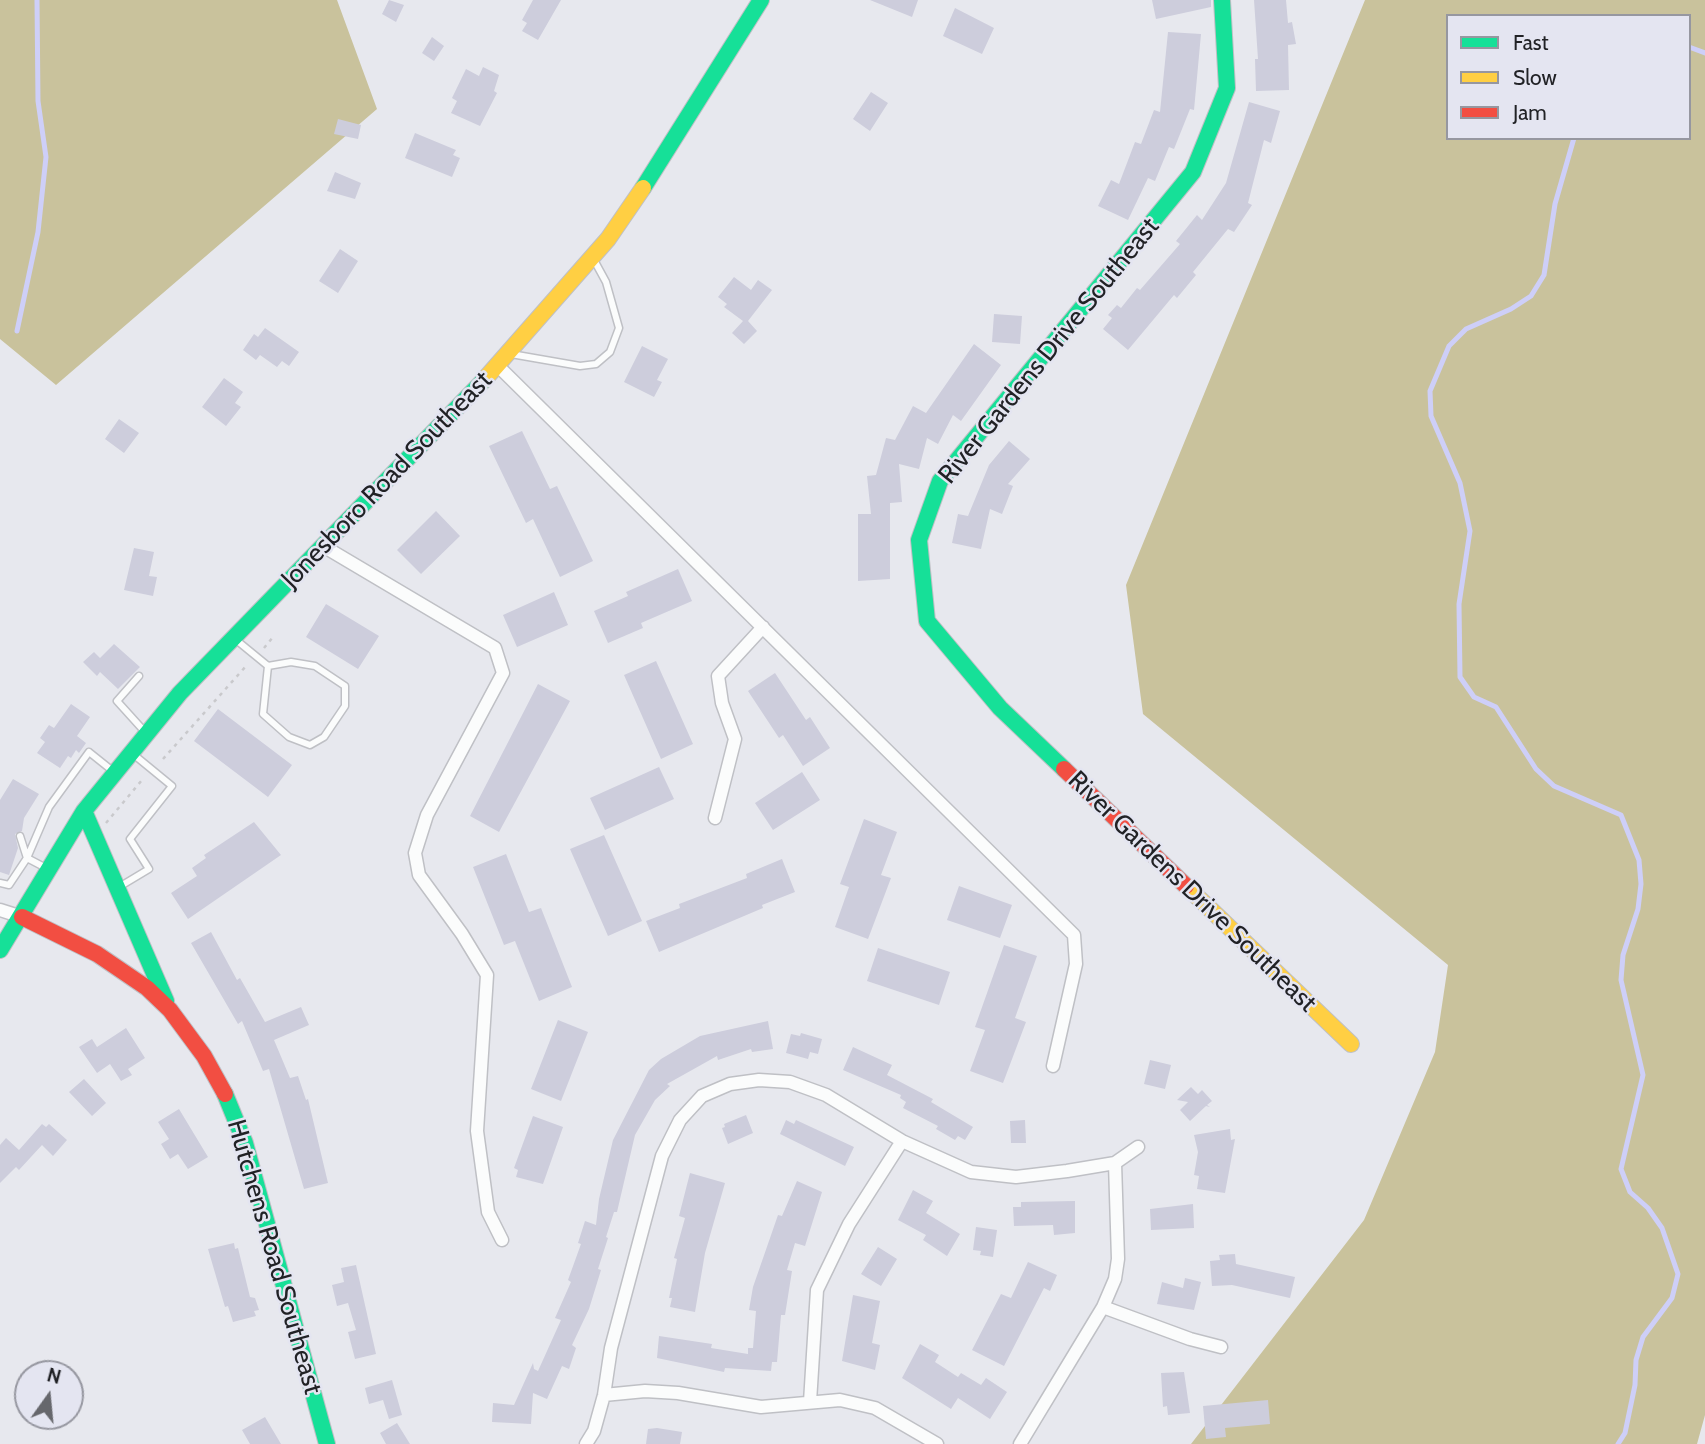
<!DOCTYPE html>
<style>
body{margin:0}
#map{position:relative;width:1705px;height:1444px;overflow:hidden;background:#e7e8ee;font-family:Cabin,sans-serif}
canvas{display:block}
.legend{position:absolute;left:1446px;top:14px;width:245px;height:126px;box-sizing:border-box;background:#e4e5f1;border:2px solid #9697a0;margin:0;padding:9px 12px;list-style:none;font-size:21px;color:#212226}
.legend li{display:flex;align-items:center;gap:14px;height:35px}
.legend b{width:35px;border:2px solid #9697a0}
.north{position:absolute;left:14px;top:1360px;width:70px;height:70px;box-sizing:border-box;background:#e4e5f1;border:2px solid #9697a0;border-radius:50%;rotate:15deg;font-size:19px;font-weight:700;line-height:28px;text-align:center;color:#212226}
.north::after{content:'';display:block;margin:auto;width:24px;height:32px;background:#66676c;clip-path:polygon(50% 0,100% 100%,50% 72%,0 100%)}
</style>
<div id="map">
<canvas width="1705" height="1444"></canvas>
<ul class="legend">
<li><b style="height:9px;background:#16e098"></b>Fast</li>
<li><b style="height:9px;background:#ffcf43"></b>Slow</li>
<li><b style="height:9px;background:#f24e42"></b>Jam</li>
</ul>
<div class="north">N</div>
</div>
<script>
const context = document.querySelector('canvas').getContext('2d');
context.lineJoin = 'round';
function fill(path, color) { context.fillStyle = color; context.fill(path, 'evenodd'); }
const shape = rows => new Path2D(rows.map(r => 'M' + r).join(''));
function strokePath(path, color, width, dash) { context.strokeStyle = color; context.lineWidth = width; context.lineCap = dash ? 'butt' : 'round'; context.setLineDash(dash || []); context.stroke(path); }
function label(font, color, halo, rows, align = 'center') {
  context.font = font + ' Cabin,sans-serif'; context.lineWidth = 5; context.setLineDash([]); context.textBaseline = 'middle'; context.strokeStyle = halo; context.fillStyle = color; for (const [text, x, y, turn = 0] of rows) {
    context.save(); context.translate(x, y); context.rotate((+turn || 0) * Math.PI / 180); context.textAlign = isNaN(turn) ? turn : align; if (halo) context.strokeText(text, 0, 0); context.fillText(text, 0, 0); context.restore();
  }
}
fill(shape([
 [0,0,337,0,377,109,56,385,0,339],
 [1365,0,1705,0,1705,1415,1697,1444,1191,1444,1364,1220,1435,1052,1448,965,1143,714,1126,585],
 [1448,16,1689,16,1689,138,1448,138]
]), '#c9c29c');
strokePath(shape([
 [1689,47,1705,53],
 [1574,138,1555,204,1544,275,1531,296,1511,309,1466,329,1449,346,1430,391,1431,416,1460,483,1470,531,1459,604,1460,677,1474,697,1496,707,1536,769,1554,786,1621,815,1639,860,1641,884,1638,909,1623,955,1621,980,1643,1075,1621,1169,1630,1192,1648,1208,1662,1228,1678,1274,1672,1298,1643,1337,1636,1360,1635,1385,1625,1433,1618,1444],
 [17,331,38,232,46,157,38,101,37,0]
]), '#cecff8', 5);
fill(shape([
 [389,0,404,5,396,22,382,14],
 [533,0,561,0,538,40,522,31,527,23,522,20],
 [870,0,918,0,912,17],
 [1152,0,1211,0,1211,7,1156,19],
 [1254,0,1286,0,1288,23,1292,22,1296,44,1288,45,1289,90,1256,91,1255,59,1258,59],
 [955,8,994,28,982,54,943,36],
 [1168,32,1201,34,1194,110,1190,109,1174,149,1169,147,1155,181,1148,178,1128,220,1098,206,1111,180,1119,184,1135,142,1141,144,1154,110,1160,112],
 [432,37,444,46,434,61,422,53],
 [483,67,499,75,494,91,497,93,480,126,451,113,457,101,452,98,466,69,479,76],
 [871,92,888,103,870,131,853,119],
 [1249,102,1280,111,1271,143,1264,140,1248,203,1252,205,1234,232,1228,229,1193,272,1196,275,1177,298,1174,295,1128,350,1103,329,1112,318,1108,315,1117,305,1121,308,1137,288,1140,290,1180,244,1176,241,1197,215,1202,220,1226,183],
 [338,119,361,125,358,139,334,134],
 [415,133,456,150,453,155,460,158,452,177,405,158],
 [335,172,361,183,355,199,327,191],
 [340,249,358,261,338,293,319,281],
 [734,277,751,290,758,280,772,290,748,321,757,331,744,344,732,333,743,321,724,307,727,304,718,297],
 [994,314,1022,316,1020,344,992,342],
 [265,328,299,352,289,366,282,361,277,367,260,355,256,360,243,350,254,334,258,337],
 [974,344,1001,365,961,421,953,415,938,444,927,438,919,469,899,464,902,502,890,503,890,579,858,581,858,514,871,514,867,476,876,475,886,438,895,440,913,406,926,413],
 [642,346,668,359,657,380,662,382,654,397,624,382],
 [224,378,243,392,235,403,241,407,226,426,202,407],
 [119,419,139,433,124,453,105,439],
 [522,431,550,489,557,486,593,561,560,577,533,519,526,523,489,446],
 [1009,441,1030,459,1008,484,1013,486,1002,514,990,509,981,549,952,543,958,514,968,516,989,465],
 [436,511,460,536,421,574,397,550],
 [134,548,154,552,149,576,157,577,153,596,124,590],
 [678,569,692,601,641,623,643,628,608,643,594,611,628,596,626,592],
 [554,592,568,625,517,647,503,615],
 [326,604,379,636,358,669,306,637],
 [114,644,140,667,118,689,100,672,97,676,83,662,94,652,100,658],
 [656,661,693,744,661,759,624,675],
 [775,673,806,720,810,717,830,748,803,766,783,735,779,738,748,691],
 [538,684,570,701,499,832,470,816],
 [71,704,90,717,77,736,86,743,79,753,76,750,71,758,68,756,60,768,37,753,45,742,40,738,49,725,54,728],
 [218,709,292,765,268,797,194,741],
 [659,767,674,799,605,830,590,798],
 [802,772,820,800,773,830,755,803],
 [13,779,39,794,24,818,22,831,15,834,18,848,9,875,0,872,0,800],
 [864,819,897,832,881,875,891,878,868,939,835,927,849,887,840,884],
 [254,822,281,855,188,919,171,893,197,876,192,868,206,858,204,855],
 [604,835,642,921,608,936,570,849],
 [506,854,529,912,541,908,572,987,539,1001,515,941,504,945,473,867],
 [782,859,795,892,762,905,763,908,659,952,646,921,680,908,679,904,747,878,746,874],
 [959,886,1012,905,1000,938,947,920],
 [211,932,237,980,240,978,265,1022,301,1007,309,1025,274,1040,290,1078,298,1076,306,1100,308,1099,328,1183,304,1189,269,1069,263,1071,242,1021,238,1024,191,943],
 [1004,945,1037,956,1015,1018,1026,1022,1003,1083,970,1071,985,1030,975,1027],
 [878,948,950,972,939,1005,867,981],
 [558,1020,588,1032,561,1101,531,1089],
 [768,1021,773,1049,752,1052,751,1049,718,1060,717,1056,667,1084,670,1086,655,1100,635,1135,617,1212,614,1212,606,1237,608,1238,598,1269,601,1270,589,1309,572,1345,576,1348,569,1369,562,1366,547,1399,533,1393,531,1424,492,1422,493,1403,514,1405,533,1363,534,1369,538,1371,561,1320,555,1318,571,1282,568,1280,581,1244,578,1243,585,1221,596,1225,599,1199,613,1140,649,1070,661,1059,700,1036],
 [126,1028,145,1058,128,1069,132,1075,121,1081,110,1064,97,1073,79,1047,92,1039,97,1047],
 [801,1033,822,1039,818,1054,810,1052,808,1059,786,1053,791,1034,800,1036],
 [853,1047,892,1065,887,1075,933,1099,931,1102,973,1127,965,1140,958,1136,955,1140,936,1129,938,1126,903,1108,906,1102,900,1098,901,1095,843,1070],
 [1150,1060,1171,1065,1165,1089,1144,1084],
 [84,1079,106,1103,92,1116,69,1092],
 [1191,1087,1198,1094,1202,1090,1212,1101,1207,1105,1210,1107,1206,1106,1190,1121,1180,1110,1188,1102,1177,1100],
 [179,1109,208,1157,188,1169,178,1154,170,1159,161,1144,169,1139,158,1122],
 [746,1115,753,1133,728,1144,722,1128,725,1127,724,1124],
 [533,1116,563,1127,543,1184,516,1177,518,1170,514,1168],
 [786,1120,794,1124,796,1120,854,1147,845,1166,780,1134],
 [1025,1120,1026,1143,1011,1143,1010,1121],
 [42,1124,46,1127,49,1124,67,1140,53,1156,42,1145,19,1170,16,1167,0,1183,0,1145,6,1138,19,1150],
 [1230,1129,1231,1140,1235,1139,1225,1193,1197,1189,1199,1176,1194,1175,1198,1152,1194,1135],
 [690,1173,725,1183,705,1253,695,1312,670,1307,672,1298,669,1298,677,1259,674,1258,685,1218,679,1216],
 [797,1181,822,1192,805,1246,795,1243,787,1270,792,1271,785,1315,781,1315,777,1362,772,1362,771,1371,725,1368,724,1372,657,1358,659,1336,712,1344,711,1348,748,1354,748,1348,753,1348,756,1311,749,1310,753,1287,778,1215,782,1216],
 [913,1190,933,1201,926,1213,960,1234,947,1256,923,1240,926,1235,898,1220],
 [1075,1201,1075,1233,1054,1235,1053,1225,1014,1226,1013,1207,1021,1207,1021,1202],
 [1193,1204,1194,1228,1151,1230,1150,1209],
 [976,1227,997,1230,993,1257,980,1255,981,1251,973,1250],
 [234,1243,235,1249,238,1248,250,1297,255,1298,259,1310,254,1311,256,1316,233,1322,228,1306,225,1307,208,1249],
 [878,1247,897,1259,881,1286,861,1274],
 [1235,1254,1236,1264,1295,1277,1290,1298,1232,1285,1212,1286,1210,1261,1220,1260,1219,1255],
 [1028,1262,1057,1275,1050,1291,1044,1288,1004,1366,972,1350,1001,1294,1011,1298],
 [356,1265,376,1354,355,1359,348,1332,356,1330,348,1303,337,1306,332,1285,344,1282,341,1268],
 [1185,1278,1201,1282,1194,1310,1157,1304,1162,1282,1183,1288],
 [853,1295,880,1301,872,1343,880,1345,875,1370,842,1361],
 [920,1344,939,1355,935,1362,958,1377,961,1373,981,1385,986,1378,1007,1392,990,1419,958,1398,951,1409,902,1378],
 [1184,1372,1190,1413,1168,1415,1167,1406,1163,1407,1161,1373],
 [392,1380,402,1415,389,1419,383,1400,369,1404,365,1388],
 [1268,1400,1270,1424,1225,1428,1226,1437,1206,1439,1203,1406],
 [265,1417,281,1444,250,1444,242,1430],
 [397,1423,410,1444,386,1444,380,1433],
 [657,1428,682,1432,680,1444,646,1444,648,1429]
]), '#cdcddc');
const lane = shape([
 [511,354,580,366,596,364,610,352,619,328,606,282,594,260],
 [235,639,268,666,291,662,315,666,345,686,345,706,324,737,310,745,289,737,263,714,268,666],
 [139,676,117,701,145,732],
 [20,836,27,858,48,869],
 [0,883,9,885,27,858,49,807,89,752,114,772],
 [119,887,149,869,130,839,172,786,133,754]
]);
const street = shape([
 [498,366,1074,935,1076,964,1053,1066],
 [323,546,495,648,503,673,427,815,415,853,419,875,462,934,487,975,477,1131,488,1212,502,1240],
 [715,818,735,739,722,703,718,676,763,627],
 [0,910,22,917],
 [1103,1307,1190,1339,1221,1347],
 [604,1395,645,1391,678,1393,761,1407,840,1400,875,1408,937,1444],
 [810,1402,817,1290,849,1224,902,1141],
 [586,1444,594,1431,604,1395,611,1348,662,1156,680,1120,702,1096,730,1084,759,1080,790,1082,826,1095,902,1141,971,1172,1016,1177,1067,1171,1115,1163,1138,1147],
 [1020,1444,1103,1307,1115,1279,1118,1259,1115,1163]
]);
const fast = shape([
 [643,188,761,0],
 [1064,769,1000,708,927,621,919,540,940,481,1193,172,1227,88,1222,0],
 [84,811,166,1001],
 [0,950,84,811,180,693,484,380],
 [225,1094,245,1143,327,1444]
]);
const slow = shape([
 [484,380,608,239,643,188],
 [1186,886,1351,1044]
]);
const jam = shape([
 [1064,769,1186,886],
 [22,917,97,954,147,988,170,1010,204,1056,225,1094]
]);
strokePath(lane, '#bfc0c5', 9);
strokePath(street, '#bfc0c5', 15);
strokePath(fast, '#bfc0c5', 18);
strokePath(slow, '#bfc0c5', 18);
strokePath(jam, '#bfc0c5', 18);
strokePath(shape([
 [264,648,273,637],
 [163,759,247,665],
 [106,823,142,780]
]), '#c9c9cc', 2.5, [3.5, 5]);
strokePath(lane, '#fbfcfc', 6);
strokePath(street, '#fbfcfc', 12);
strokePath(fast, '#16e098', 16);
strokePath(slow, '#ffcf43', 16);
strokePath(jam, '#f24e42', 16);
label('26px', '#212226', '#e4e5f1', [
 ["River Gardens Drive Southeast",1049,351,-51],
 ["Jonesboro Road Southeast",387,480,-46],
 ["River Gardens Drive Southeast",1192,892,44],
 ["Hutchens Road Southeast",274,1257,74]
]);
</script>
